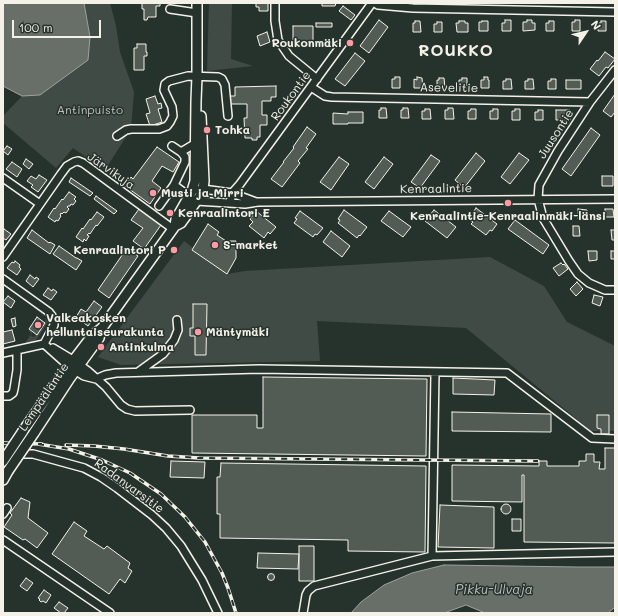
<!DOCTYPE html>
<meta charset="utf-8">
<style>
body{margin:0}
#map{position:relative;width:618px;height:616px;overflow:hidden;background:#26332d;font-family:Mali,sans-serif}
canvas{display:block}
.frame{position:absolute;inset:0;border:4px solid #f4f1e8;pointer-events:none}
.north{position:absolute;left:566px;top:12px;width:40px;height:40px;-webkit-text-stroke:3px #26332d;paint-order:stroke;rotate:55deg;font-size:11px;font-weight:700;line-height:16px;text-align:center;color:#f4f1e8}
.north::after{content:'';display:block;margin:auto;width:14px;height:18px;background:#f4f1e8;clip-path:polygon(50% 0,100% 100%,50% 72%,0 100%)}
.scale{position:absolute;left:12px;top:20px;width:89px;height:18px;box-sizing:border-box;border:2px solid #f4f1e8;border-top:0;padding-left:5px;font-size:12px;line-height:14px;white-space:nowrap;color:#f4f1e8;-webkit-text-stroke:3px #26332d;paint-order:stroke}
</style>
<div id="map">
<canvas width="618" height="616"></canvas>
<div class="frame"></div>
<div class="north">N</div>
<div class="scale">100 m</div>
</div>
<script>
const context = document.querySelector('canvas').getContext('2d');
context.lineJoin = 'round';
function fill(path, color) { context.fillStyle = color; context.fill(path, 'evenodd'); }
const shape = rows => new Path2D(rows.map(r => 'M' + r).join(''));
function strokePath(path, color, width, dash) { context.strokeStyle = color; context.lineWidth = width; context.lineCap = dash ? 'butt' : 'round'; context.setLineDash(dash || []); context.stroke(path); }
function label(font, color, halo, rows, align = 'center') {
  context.font = font + ' Mali,sans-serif'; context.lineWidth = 3; context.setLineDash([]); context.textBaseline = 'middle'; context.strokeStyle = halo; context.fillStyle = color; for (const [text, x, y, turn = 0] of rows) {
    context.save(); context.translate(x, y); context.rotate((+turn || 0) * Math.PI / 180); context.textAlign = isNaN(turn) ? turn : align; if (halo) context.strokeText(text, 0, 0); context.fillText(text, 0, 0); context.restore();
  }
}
fill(shape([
 [84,3,110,3,116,26,120,52,134,92,131,129,105,170,73,148,56,168,3,123,3,116,22,96,40,95,90,37],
 [209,3,232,3,231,59,253,66,207,71],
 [184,241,227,274,245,271,490,257,544,286,567,322,615,346,615,431,591,431,466,328,317,321,320,361,121,365,98,357],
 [29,302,48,316,49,318,48,322,37,339,33,342,26,344,26,342,31,334,28,329,32,332,31,336,34,337,45,323,46,317,28,303]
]), '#414b45');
const water = shape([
 [3,3,84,3,90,37,88,60,40,95,22,96,3,86,3,3],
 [444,565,577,567,615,567,615,608,614,608,608,613,485,613,466,605,444,613,351,613,361,602,384,585,412,573,444,565]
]);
fill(water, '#676f68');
strokePath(water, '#9fa39b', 1);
const building = shape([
 [142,3,160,3,160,6,156,6,156,17,148,17,147,20,144,20,144,9,142,9,142,3],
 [256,3,268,3,268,11,259,11,259,7,256,7,256,3],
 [322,3,336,3,335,6,322,6,322,3],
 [343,6,355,15,351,20,339,11,343,6],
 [379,20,388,27,369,53,360,46,379,20],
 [505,20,511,20,511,31,502,31,502,23,505,23,505,20],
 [527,20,532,20,532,23,535,23,535,30,523,31,523,22,527,22,527,20],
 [575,20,580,20,580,31,572,31,572,22,575,22,575,20],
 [415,21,420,21,421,32,413,32,413,23,415,23,415,21],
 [459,21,465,21,465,23,468,23,468,32,457,32,456,23,459,23,459,21],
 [482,21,488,21,488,31,479,31,479,22,482,22,482,21],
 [549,21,554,21,554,31,546,31,546,23,549,23,549,21],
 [601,21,606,21,606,31,598,31,598,23,601,23,601,21],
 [437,22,442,22,442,32,434,32,434,24,437,24,437,22],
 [316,23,332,23,332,27,316,27,316,23],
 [293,26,313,26,313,44,293,44,293,26],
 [267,32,270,42,260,46,257,36,267,32],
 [137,44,146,44,146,52,147,52,147,56,144,56,144,70,134,70,134,48,137,48,137,44],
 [605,52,615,59,608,68,606,67,599,76,590,69,597,60,598,61,605,52],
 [355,53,365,61,345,86,335,79,355,53],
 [395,77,400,77,400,88,392,88,392,79,395,79,395,77],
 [417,77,422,78,423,88,414,88,414,79,417,80,417,77],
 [484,77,488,77,488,80,489,80,489,88,481,88,481,80,484,80,484,77],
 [439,78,444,78,445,88,437,88,437,80,439,80,439,78],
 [462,78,467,78,467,88,459,88,459,80,462,80,462,78],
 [506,79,511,79,512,89,503,89,503,81,506,81,506,79],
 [528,79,533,79,534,89,525,89,525,81,528,81,528,79],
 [551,79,556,79,556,89,548,89,548,81,551,81,551,79],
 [566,80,581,80,581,89,566,89,566,80],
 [276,86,276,97,271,97,271,101,262,101,262,115,267,115,267,125,260,125,260,137,257,137,257,140,252,140,252,138,245,138,244,118,247,118,247,104,230,104,230,96,235,96,235,87,276,86],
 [615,94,615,112,611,117,603,111,615,94],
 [155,96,158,104,161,103,162,108,158,109,162,122,150,126,146,114,150,113,146,99,155,96],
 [381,108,386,108,387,118,379,118,379,110,381,110,381,108],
 [403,108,408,108,409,118,401,118,401,110,403,110,403,108],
 [448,108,453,108,454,119,445,119,445,110,448,110,448,108],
 [425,109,430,109,431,119,422,119,422,111,425,111,425,109],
 [471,109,476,109,476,119,468,119,468,111,470,111,471,109],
 [493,109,498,109,498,119,490,119,490,111,493,111,493,109],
 [515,109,520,109,520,120,512,120,512,111,515,111,515,109],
 [538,110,543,110,543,120,535,120,535,112,538,112,538,110],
 [556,110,570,110,570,120,556,120,556,110],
 [348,112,363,112,363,123,348,123,348,124,333,124,333,113,348,114,348,112],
 [307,127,316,134,306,148,308,149,298,161,300,163,282,187,271,179,284,162,283,162,294,148,293,147,307,127],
 [591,128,600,135,571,176,562,169,591,128],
 [7,146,12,149,8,155,3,151,7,146],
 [157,147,179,162,173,172,162,166,152,181,161,188,150,204,125,186,131,177,133,179,157,147],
 [476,153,485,161,464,188,455,180,476,153],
 [519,153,529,160,510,184,501,177,519,153],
 [431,155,440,161,420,188,411,182,431,155],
 [339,157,349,164,331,190,320,182,339,157],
 [384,157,393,164,374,189,365,182,384,157],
 [26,159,33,164,29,169,23,164,26,159],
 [12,162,22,169,17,177,6,169,12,162],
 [39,175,47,180,38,192,31,187,33,185,27,181,31,176,36,179,39,175],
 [602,176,613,176,613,186,602,186,602,176],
 [71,178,93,193,90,196,69,182,71,178],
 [69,192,76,197,74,199,76,201,73,205,71,204,70,206,68,206,67,207,69,209,66,213,64,212,62,214,61,213,60,215,61,216,58,221,56,220,55,222,48,217,54,208,55,209,62,199,63,200,69,192],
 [96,196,117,211,114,214,94,199,96,196],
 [476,208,497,224,492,231,490,230,486,235,471,224,473,222,471,221,473,219,470,217,476,208],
 [139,209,161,225,144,249,133,241,143,228,131,220,139,209],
 [578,209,587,210,587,219,578,219,578,209],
 [605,209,613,209,614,217,605,217,605,209],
 [344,210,367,227,360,236,359,235,357,238,338,223,340,220,338,219,344,210],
 [434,210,456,227,447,238,425,221,434,210],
 [256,211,276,227,270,234,268,232,264,238,249,226,253,222,250,219,256,211],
 [300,211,323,228,317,235,315,234,313,237,294,223,297,219,295,218,300,211],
 [389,211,411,227,403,237,381,221,389,211],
 [97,212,104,217,97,226,96,225,90,234,89,233,87,235,89,236,86,241,84,239,83,242,76,237,82,228,83,229,90,219,91,220,97,212],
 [515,220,549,245,543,254,508,229,515,220],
 [208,224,219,232,217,235,226,241,236,241,236,258,227,274,192,250,208,224],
 [573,226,579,226,580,236,573,236,573,226],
 [4,229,11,234,6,240,3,238,3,231,4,229],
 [32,230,49,243,50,242,55,245,50,254,27,238,32,230],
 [611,230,615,230,615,240,612,240,611,230],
 [331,231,350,246,342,257,323,242,331,231],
 [59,246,76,258,77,258,82,261,76,270,53,254,59,246],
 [127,248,138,256,109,298,98,290,127,248],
 [588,251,597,251,597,260,589,261,588,251],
 [611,251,615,251,615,259,611,259,611,251],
 [15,261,20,265,19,267,21,269,17,275,7,268,12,262,14,263,15,261],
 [561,263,563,265,564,264,568,269,559,276,553,268,561,263],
 [30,275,35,279,36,277,39,279,33,287,26,281,30,275],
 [577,282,583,289,576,296,570,289,577,282],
 [48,288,52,291,53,289,57,292,51,300,43,295,48,288],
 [594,295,603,297,600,306,592,303,594,295],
 [8,296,15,301,11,308,3,302,8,296],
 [94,301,102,307,88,326,76,317,81,309,86,312,94,301],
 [193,304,207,304,206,355,195,355,195,336,190,336,190,328,193,328,193,304],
 [37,317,45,323,37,335,29,329,37,317],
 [15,318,16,326,13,327,11,319,15,318],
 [12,330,15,341,3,344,3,332,12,330],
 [263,377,427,379,426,456,192,453,192,415,257,415,257,428,263,428,263,377],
 [453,378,495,380,494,395,453,394,453,378],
 [452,412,551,414,551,432,452,431,452,412],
 [597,415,609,415,609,434,601,434,601,429,597,428,597,415],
 [605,448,615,448,615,543,524,542,524,475,522,475,522,502,452,501,452,465,539,466,539,461,547,461,547,466,579,466,579,461,586,461,586,454,594,454,594,462,600,462,599,469,605,469,605,448],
 [171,461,205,462,204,478,170,477,171,461],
 [221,463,426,466,425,552,348,551,348,540,220,538,220,514,217,514,217,477,220,477,221,463],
 [21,498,30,502,28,518,48,533,37,548,25,539,23,540,4,527,12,515,10,513,21,498],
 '501 509a5 5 0 1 1 10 0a5 5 0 1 1-10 0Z',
 [440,505,494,507,494,548,438,547,440,505],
 [512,519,521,519,521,531,512,531,512,519],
 [74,522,87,531,84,536,104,549,107,546,130,563,128,568,132,571,125,583,120,579,109,594,52,554,74,522],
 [299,546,314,546,314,581,299,581,299,546],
 [258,553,299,554,298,569,257,568,258,553],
 '267.5 577a3.5 3.5 0 1 1 7 0a3.5 3.5 0 1 1-7 0Z',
 [26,578,33,583,27,591,20,586,26,578],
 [44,590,51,595,46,603,43,601,41,602,39,600,40,599,38,598,44,590],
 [59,602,68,608,64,613,61,613,54,608,59,602]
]);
fill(building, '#525c55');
strokePath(building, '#f4f1e8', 1);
const minor = shape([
 [275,3,275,21,278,40,289,56,317,79],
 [375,3,378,5,413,8,615,12],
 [170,9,197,13],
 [615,70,590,102,558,151,539,185,538,199,543,218,569,261,578,274,589,283,605,290,615,290],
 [311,87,325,96,332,97,590,102],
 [117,136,126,130,131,129,159,129,167,126,170,122,173,116,172,107,164,90,165,84,169,81,188,76,218,77,222,79,225,85,228,116],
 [181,152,196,143],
 [3,178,40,204],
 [174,185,196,201,245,204,258,202,615,199],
 [198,190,203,189,232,193,256,202],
 [230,203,232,193,240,184,372,3],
 [159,206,174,185,185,162,185,157,181,152,172,146],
 [3,257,61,174,67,166,74,162,78,161,83,163,173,229],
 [3,279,49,312,52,316,54,320,54,325,44,344],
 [44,344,63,361,76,371,84,376,96,379,105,375,116,373,259,369,507,373,592,438,615,439],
 [53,348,73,360,88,371,106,387,121,405,127,409,135,411,190,410],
 [3,353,44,344],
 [138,372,163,354,174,340,178,330,177,320],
 [3,396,9,396,13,393,14,389,17,370,17,350],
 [4,454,33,454,84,468,101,477,117,488,152,515,166,528,181,546,202,580,218,613],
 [3,514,7,508],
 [3,540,110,613],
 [432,556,435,372],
 [303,613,306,595,308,591,314,586,432,556,615,552]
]);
const major = shape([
 [175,226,181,223,200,196,203,189,204,181,201,116],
 [23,431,63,374,92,336,102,328,175,226,176,219,192,191,195,181,196,101,197,76,197,3],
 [34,433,70,378,99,338,102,328],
 [3,480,8,471]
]);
strokePath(minor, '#f4f1e8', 10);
strokePath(major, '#f4f1e8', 12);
strokePath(minor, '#26332d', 7);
strokePath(major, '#26332d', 9);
const rail = shape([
 [3,443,42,444],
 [38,444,69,449,102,460,130,473,161,494,185,517,205,542,222,573,228,588,236,613],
 [66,445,94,446,124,449,168,456,199,458,538,461]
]);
strokePath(rail, '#f4f1e8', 3.5);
strokePath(rail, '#26332d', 2, [6]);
const majorBridge = shape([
 [3,461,23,431],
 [8,471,34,433]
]);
strokePath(majorBridge, '#f4f1e8', 12, []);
strokePath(majorBridge, '#26332d', 9);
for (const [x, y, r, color] of [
 [350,43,4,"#ff9aa2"],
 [207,130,4,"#ff9aa2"],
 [153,193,4,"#ff9aa2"],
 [508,203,4,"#ff9aa2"],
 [170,213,4,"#ff9aa2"],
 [215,245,4,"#ff9aa2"],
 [174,250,4,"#ff9aa2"],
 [38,325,4,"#ff9aa2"],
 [198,332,4,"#ff9aa2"],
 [101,347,4,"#ff9aa2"]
]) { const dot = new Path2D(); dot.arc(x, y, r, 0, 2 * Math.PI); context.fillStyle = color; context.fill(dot); strokePath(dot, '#26332d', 1.5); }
label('bold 12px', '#f4f1e8', '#26332d', [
 ["Roukonmäki",342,43,"right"],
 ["Tohka",215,130],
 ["Musti ja Mirri",161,193],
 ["Kenraalintori E",178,213],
 ["Kenraalintie-Kenraalinmäki-länsi",508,216,"center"],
 ["S-market",223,245],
 ["Kenraalintori P",166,250,"right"],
 ["Valkeakosken",46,318],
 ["helluntaiseurakunta",46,332],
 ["Mäntymäki",206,332],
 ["Antinkulma",109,347]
], 'left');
label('12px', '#f4f1e8', '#26332d', [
 ["Asevelitie",449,88,1],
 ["Roukontie",291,96,-54],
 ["Juusontie",556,134,-58],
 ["Järvikuja",111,171,35],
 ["Kenraalintie",436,189,-1],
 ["Lempääläntie",44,397,-56],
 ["Radanvarsitie",129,486,36]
]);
label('12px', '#bebfb7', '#26332d', [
 ["Antinpuisto",90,110]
]);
label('italic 13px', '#bcbdb5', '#26332d', [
 ["Pikku-Ulvaja",494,590]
]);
context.letterSpacing = '1px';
label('bold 16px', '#f4f1e8', '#26332d', [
 ["ROUKKO",456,51]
]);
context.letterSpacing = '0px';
</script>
